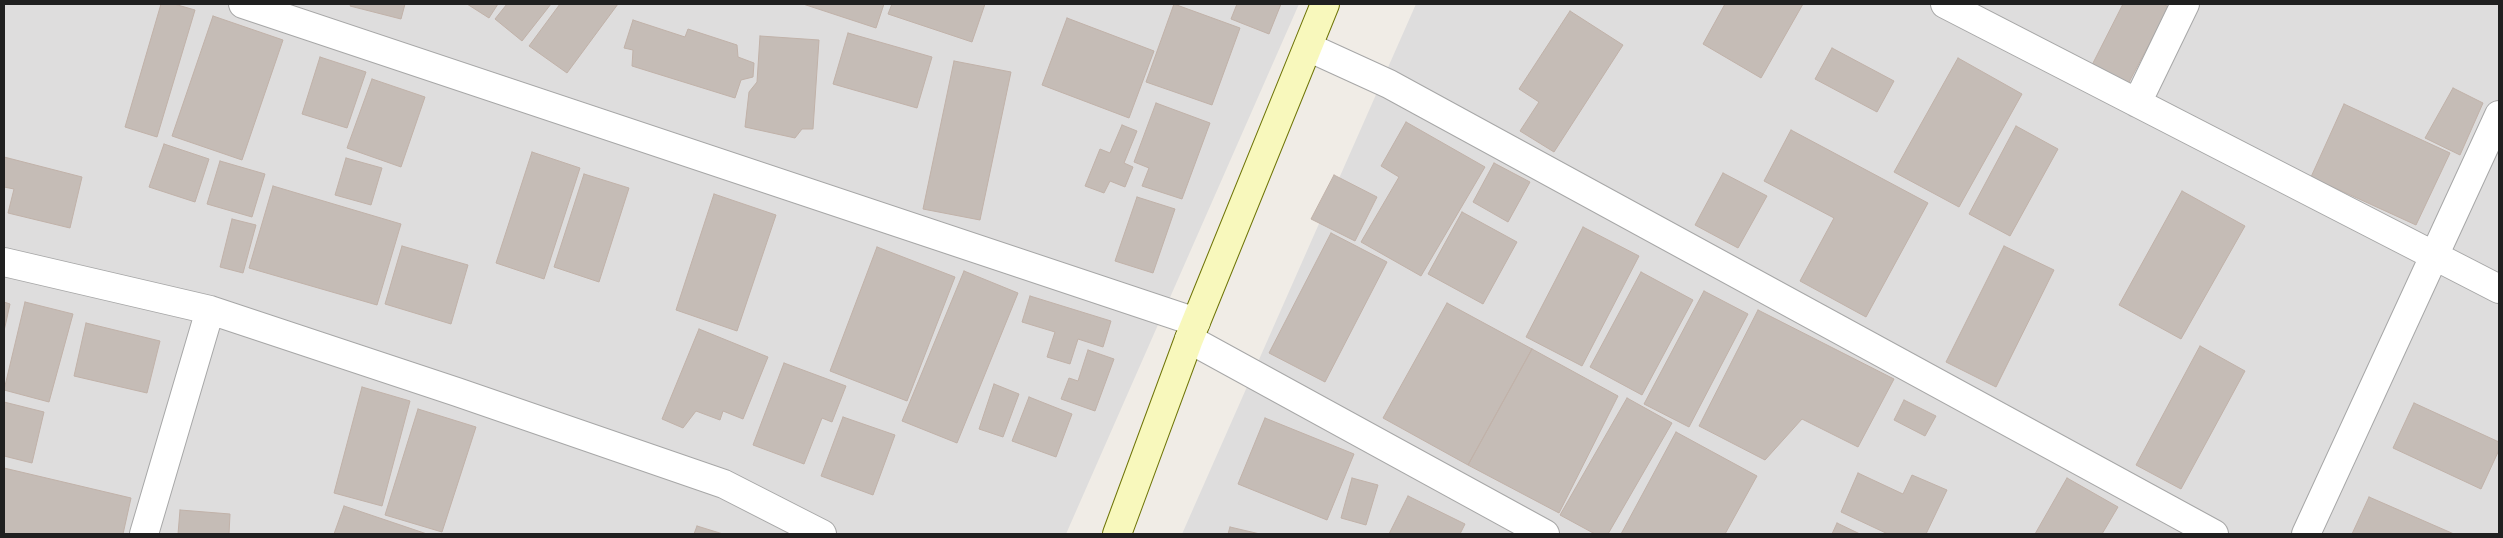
<!DOCTYPE html>
<style>
body{margin:0}
#map{position:relative;width:2503px;height:538px;overflow:hidden;background:#f0ece6;font-family:"Fira Sans",sans-serif}
canvas{display:block}
.frame{position:absolute;inset:0;border:5px solid #202020;pointer-events:none}
</style>
<div id="map">
<canvas width="2503" height="538"></canvas>
<div class="frame"></div>
</div>
<script>
const context = document.querySelector('canvas').getContext('2d');
context.lineJoin = 'round';
function fill(path, color) { context.fillStyle = color; context.fill(path, 'evenodd'); }
const shape = rows => new Path2D(rows.map(r => 'M' + r).join(''));
function strokePath(path, color, width, dash) { context.strokeStyle = color; context.lineWidth = width; context.lineCap = dash ? 'butt' : 'round'; context.setLineDash(dash || []); context.stroke(path); }
fill(shape([
 [4,4,1299,4,1066,534,4,534],
 [1416,4,2499,4,2499,534,1182,534]
]), '#dedddd');
const building = shape([
 [161,4,174,4,195,10,157,137,125,127,161,4],
 [351,4,405,4,401,19,350,6,351,4],
 [467,4,498,4,489,18,467,4],
 [507,4,551,4,522,41,495,19,507,4],
 [560,4,618,4,567,73,529,46,560,4],
 [803,4,884,4,876,28,803,4],
 [892,4,985,4,972,42,888,14,892,4],
 [1174,4,1240,28,1212,105,1146,82,1174,4],
 [1237,4,1281,4,1269,34,1231,19,1237,4],
 [1725,4,1803,4,1761,78,1703,44,1725,4],
 [2123,4,2163,4,2169,7,2128,84,2092,65,2123,4],
 [1570,11,1623,45,1554,152,1520,131,1539,102,1519,89,1570,11],
 [213,16,283,40,242,160,172,136,213,16],
 [1067,18,1154,51,1129,118,1042,85,1067,18],
 [633,20,685,37,688,29,737,45,738,57,754,63,753,77,741,80,735,98,632,66,633,50,624,48,633,20],
 [848,33,932,57,917,108,833,84,848,33],
 [760,36,819,40,813,129,802,129,795,138,745,127,749,92,757,82,760,36],
 [1832,48,1894,81,1877,112,1815,79,1832,48],
 [320,57,366,72,347,128,302,114,320,57],
 [1958,58,2022,94,1959,207,1894,172,1958,58],
 [954,61,1011,72,980,220,923,209,954,61],
 [372,79,425,97,401,167,347,148,372,79],
 [2453,88,2483,103,2460,155,2425,138,2453,88],
 [1156,103,1210,123,1182,199,1142,186,1149,168,1134,162,1156,103],
 [2344,104,2450,153,2416,225,2311,177,2344,104],
 [1406,122,1485,167,1421,276,1361,242,1399,177,1381,166,1406,122],
 [1122,125,1137,131,1124,163,1133,167,1125,187,1110,181,1104,193,1085,186,1100,149,1110,153,1122,125],
 [2016,126,2058,149,2010,236,1969,214,2016,126],
 [1791,130,1928,203,1866,317,1800,281,1834,218,1764,181,1791,130],
 [164,144,209,159,195,202,149,187,164,144],
 [532,152,580,168,544,279,496,263,532,152],
 [4,157,82,177,70,228,8,213,14,189,4,187,4,157],
 [346,158,382,168,371,205,335,195,346,158],
 [220,161,265,174,252,217,207,204,220,161],
 [1494,163,1530,182,1508,222,1473,202,1494,163],
 [1723,173,1767,196,1738,248,1695,225,1723,173],
 [584,174,629,188,599,282,554,267,584,174],
 [1334,175,1377,197,1355,241,1311,219,1334,175],
 [273,186,401,224,377,305,249,268,273,186],
 [2182,191,2245,226,2181,339,2119,305,2182,191],
 [714,194,776,215,737,331,676,310,714,194],
 [1137,197,1175,209,1153,273,1115,261,1137,197],
 [1462,212,1517,242,1483,304,1428,274,1462,212],
 [232,219,256,225,243,273,220,267,232,219],
 [1583,227,1639,256,1582,366,1526,337,1583,227],
 [1331,233,1387,262,1325,382,1269,353,1331,233],
 [402,246,468,265,451,324,385,304,402,246],
 [2004,246,2054,270,1996,387,1946,362,2004,246],
 [877,247,955,277,907,401,830,371,877,247],
 [964,271,1018,293,957,443,902,421,964,271],
 [1641,272,1693,300,1642,395,1590,367,1641,272],
 [1704,291,1748,314,1689,427,1644,404,1704,291],
 [1030,296,1111,321,1103,347,1078,339,1070,364,1047,357,1055,332,1022,322,1030,296],
 [4,302,10,304,4,331,4,302],
 [25,302,73,314,49,402,4,390,25,302],
 [1447,303,1532,349,1468,465,1383,418,1447,303],
 [1758,310,1894,379,1858,447,1802,419,1765,460,1699,426,1758,310],
 [86,323,160,341,147,393,74,376,86,323],
 [699,329,768,357,743,419,723,411,720,420,696,411,683,428,662,419,699,329],
 [2200,346,2245,371,2181,489,2136,465,2200,346],
 [1532,349,1618,396,1559,513,1468,465,1532,349],
 [1088,350,1114,359,1095,411,1061,399,1069,378,1078,381,1088,350],
 [784,363,846,386,832,422,822,418,804,464,753,445,784,363],
 [994,384,1019,394,1003,437,979,429,994,384],
 [362,387,410,401,382,506,334,493,362,387],
 [1029,397,1072,414,1056,457,1012,441,1029,397],
 [1627,398,1672,423,1608,534,1595,534,1560,515,1627,398],
 [1904,400,1936,416,1925,436,1894,420,1904,400],
 [4,402,44,412,32,463,4,456,4,402],
 [2414,403,2499,442,2499,450,2481,489,2393,448,2414,403],
 [418,409,476,427,442,532,385,515,418,409],
 [843,417,895,435,873,495,821,476,843,417],
 [1265,418,1354,454,1327,520,1238,484,1265,418],
 [1676,432,1757,476,1725,534,1621,534,1676,432],
 [4,468,131,498,123,534,4,534,4,468],
 [1858,473,1903,494,1912,475,1947,490,1926,534,1888,534,1841,512,1858,473],
 [1352,478,1378,485,1366,525,1341,518,1352,478],
 [2067,478,2118,507,2102,534,2035,534,2067,478],
 [1408,496,1465,524,1460,534,1389,534,1408,496],
 [2369,497,2454,534,2352,534,2369,497],
 [344,506,427,534,334,534,344,506],
 [180,510,230,514,229,534,178,534,180,510],
 [1837,523,1860,534,1832,534,1837,523],
 [697,526,723,534,694,534,697,526],
 [1230,527,1260,534,1228,534,1230,527]
]);
fill(building, '#c5bcb6');
strokePath(building, '#c1b2a9', 1);
const street = shape([
 [243,4,1196,322],
 [1945,4,2499,289],
 [1308,47,1389,84,2214,534],
 [2137,103,2185,4],
 [4,262,210,310,457,392,724,484,822,534],
 [1189,339,1545,534],
 [144,534,210,310],
 [2306,534,2499,115]
]);
const secondary = shape([
 [1117,534,1189,339,1325,4]
]);
strokePath(street, '#a7a7a7', 30);
strokePath(secondary, '#6f7508', 30);
strokePath(street, '#fff', 28);
strokePath(secondary, '#f8f8bc', 28);
</script>
